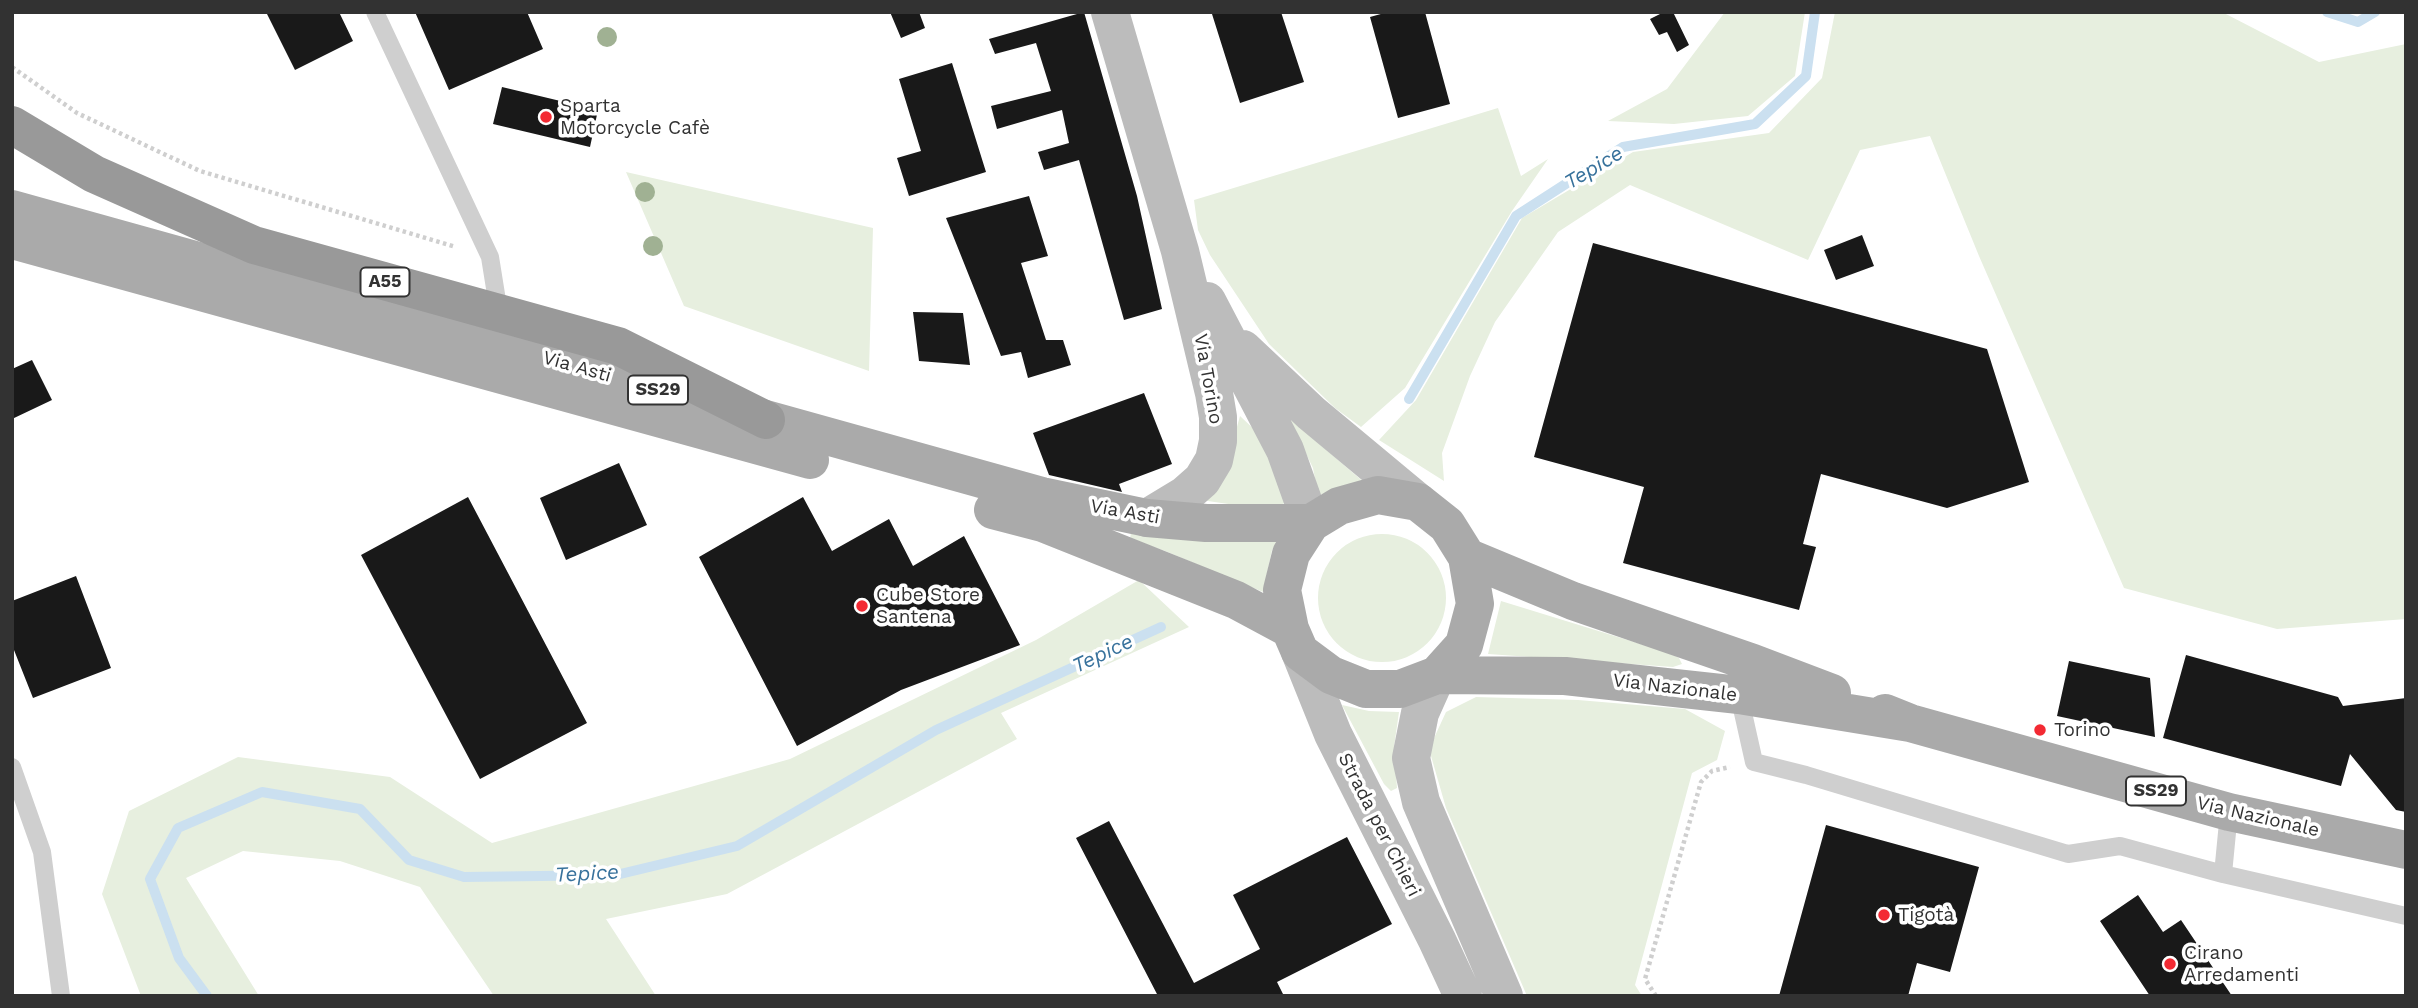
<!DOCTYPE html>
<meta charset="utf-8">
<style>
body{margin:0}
#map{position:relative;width:2418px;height:1008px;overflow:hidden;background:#fff;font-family:"Work Sans",sans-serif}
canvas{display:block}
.frame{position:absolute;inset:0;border:14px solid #323232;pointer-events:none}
</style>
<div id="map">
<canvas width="2418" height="1008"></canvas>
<div class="frame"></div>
</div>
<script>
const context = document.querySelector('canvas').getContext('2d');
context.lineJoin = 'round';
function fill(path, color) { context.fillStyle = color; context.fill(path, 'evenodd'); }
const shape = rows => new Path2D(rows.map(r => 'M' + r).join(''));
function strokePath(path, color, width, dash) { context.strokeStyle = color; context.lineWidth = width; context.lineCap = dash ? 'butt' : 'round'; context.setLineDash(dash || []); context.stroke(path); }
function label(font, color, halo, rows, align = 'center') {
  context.font = font + ' "Work Sans",sans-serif'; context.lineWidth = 7; context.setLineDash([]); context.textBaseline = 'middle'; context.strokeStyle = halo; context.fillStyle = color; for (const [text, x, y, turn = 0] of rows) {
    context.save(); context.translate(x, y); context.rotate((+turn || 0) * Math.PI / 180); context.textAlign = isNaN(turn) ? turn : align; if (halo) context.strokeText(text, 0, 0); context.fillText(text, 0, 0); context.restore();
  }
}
fill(shape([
 [1725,12,1805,12,1795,76,1748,116,1674,124,1608,121,1667,89],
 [1835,12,2222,12,2319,62,2406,44,2406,619,2277,629,2124,588,1979,256,1930,136,1860,150,1808,260,1630,185,1558,232,1495,322,1470,376,1442,453,1444,481,1379,440,1416,400,1522,218,1633,152,1769,133,1822,78],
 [1498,108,1521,176,1548,159,1512,211,1405,388,1361,427,1335,408,1269,344,1210,255,1198,230,1194,200],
 [626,172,873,228,869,371,684,306],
 [1240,416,1257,432,1288,502,1277,506,1242,506,1201,500,1233,441],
 [1288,417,1366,484,1318,495,1313,468],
 [1132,526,1277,542,1272,550,1265,583,1268,594,1165,551,1130,539],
 '1318 598a64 64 0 1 1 128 0a64 64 0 1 1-128 0Z',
 [1139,580,1189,627,1001,713,1017,739,727,894,606,919,656,996,494,996,420,887,340,861,243,851,186,878,259,996,141,996,102,894,129,811,238,757,390,777,492,843,790,759,1036,640],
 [1501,601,1670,653,1679,658,1682,664,1673,667,1488,654],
 [1476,697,1578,700,1685,709,1725,731,1717,760,1692,773,1635,985,1642,996,1527,996,1446,808,1429,749,1446,712],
 [1342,705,1369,711,1399,712,1394,747,1397,788,1391,791,1384,784]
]), '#e7efdf');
strokePath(shape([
 [2327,12,2358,22,2375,12],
 [1409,399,1516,216,1623,147,1755,124,1806,76,1815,12],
 [207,996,179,958,150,879,178,828,262,792,360,809,409,860,464,877,616,875,737,846,936,730,1161,627]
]), '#cbe0f0', 10);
fill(shape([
 [266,12,339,12,353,41,295,70],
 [415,12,527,12,543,49,449,90],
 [890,12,919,12,925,28,901,38],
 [1084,12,1137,196,1162,309,1124,320,1079,160,1044,170,1038,152,1069,143,1062,110,997,129,991,106,1051,91,1036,43,995,54,989,39],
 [1219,12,1281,12,1304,82,1240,103,1212,14],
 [1388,12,1425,12,1450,104,1398,118,1370,17],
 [1664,12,1673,12,1689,45,1677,52,1667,32,1659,35,1650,19],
 [952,63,986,172,909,196,897,158,921,151,899,79],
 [502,87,598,110,590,147,493,124],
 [1029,196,1048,256,1021,263,1046,340,1063,340,1071,365,1028,378,1021,352,1001,356,946,218],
 [1862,235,1874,266,1836,280,1824,250],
 [1593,243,1987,349,2029,482,1947,508,1821,474,1803,544,1816,547,1799,610,1623,563,1644,487,1534,457],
 [913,312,963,313,970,365,919,361],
 [32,360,52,400,12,419,12,369],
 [1144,393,1172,464,1119,484,1122,492,1049,475,1033,433],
 [619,463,647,525,566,560,540,498],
 [468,497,587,723,480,779,361,555],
 [803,497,832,551,889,519,913,566,964,536,1020,645,901,690,797,746,699,557],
 [76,576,111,668,33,698,12,645,12,601],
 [2186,655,2338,697,2343,706,2406,698,2406,812,2396,810,2350,754,2341,786,2163,738],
 [2069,661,2150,678,2155,737,2057,716],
 [1109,821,1194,983,1260,949,1233,895,1347,837,1392,924,1277,982,1284,996,1158,996,1076,838],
 [1826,825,1979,867,1950,972,1917,963,1908,996,1779,996],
 [2138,895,2163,932,2181,920,2232,996,2150,996,2100,921]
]), '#191919');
strokePath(shape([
 [12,67,77,113,200,171,456,247],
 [1656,996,1645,979,1701,782,1712,771,1730,767]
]), '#cfcfcf', 4.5, [3.5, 3.5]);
strokePath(shape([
 [375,12,490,257,499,313],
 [1739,695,1754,762,1806,775,2068,854,2120,846,2223,874],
 [12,767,42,852,61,996],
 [2229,812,2223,874,2406,916]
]), '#cfcfcf', 18);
strokePath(shape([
 [1110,12,1180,251,1214,393,1218,417,1218,441,1214,460,1202,480,1185,495,1147,518],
 [1207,301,1285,450,1311,523],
 [1243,349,1311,413,1418,502],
 [1300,652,1333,734,1437,940,1463,996],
 [1437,675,1420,713,1411,758,1421,802,1504,996]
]), '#bcbcbc', 38);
strokePath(shape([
 [12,209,1042,496,1147,518,1206,523,1311,523],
 [12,240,810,460],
 [993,510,1043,523,1236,600,1290,629],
 [1467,557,1573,601,1753,663,1832,693],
 [1437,675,1464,645,1475,604,1467,557,1447,525,1418,502,1378,495,1339,506,1311,523,1291,554,1282,590,1290,629,1300,652,1331,675,1366,689,1400,689,1437,675,1565,676,1739,695,1910,723],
 [1885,713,1910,723,2229,812,2406,850]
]), '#aaa', 38);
strokePath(shape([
 [12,125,94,174,254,245,618,346,766,420]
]), '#999', 38);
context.fillStyle = '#a0b193';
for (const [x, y] of [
 [607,37],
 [645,192],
 [653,246]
]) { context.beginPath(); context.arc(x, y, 10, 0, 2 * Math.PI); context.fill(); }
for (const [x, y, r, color] of [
 [546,117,7,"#f32a33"],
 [862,606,7,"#f32a33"],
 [2040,730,7,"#f32a33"],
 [1884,915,7,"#f32a33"],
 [2170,964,7,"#f32a33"]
]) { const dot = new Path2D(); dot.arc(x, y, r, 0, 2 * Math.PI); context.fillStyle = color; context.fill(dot); strokePath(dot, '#fff', 2.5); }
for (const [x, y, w] of [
 [385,282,49],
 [658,390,60],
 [2156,791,60]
]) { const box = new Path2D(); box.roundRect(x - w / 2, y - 14.5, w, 29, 5); context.fillStyle = '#fff'; context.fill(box); strokePath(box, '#323232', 2); }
label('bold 18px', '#323232', null, [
 ["A55",385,282],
 ["SS29",658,390],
 ["SS29",2156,791]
]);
label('19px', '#323232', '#fff', [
 ["Sparta",560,106],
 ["Motorcycle Cafè",560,128],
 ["Cube Store",876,595],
 ["Santena",876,617],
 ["Torino",2054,730],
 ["Tigotà",1898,915],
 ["Cirano",2184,953],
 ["Arredamenti",2184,975]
], 'left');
label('19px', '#323232', '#fff', [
 ["Via Asti",577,367,16],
 ["Via Torino",1208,379,80],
 ["Via Asti",1125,512,10],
 ["Via Nazionale",1675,688,7],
 ["Via Nazionale",2258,817,13],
 ["Strada per Chieri",1379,825,63]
]);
label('italic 21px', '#38729c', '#fff', [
 ["Tepice",1594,168,-31],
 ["Tepice",1103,654,-25],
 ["Tepice",587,874,-3]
]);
</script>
